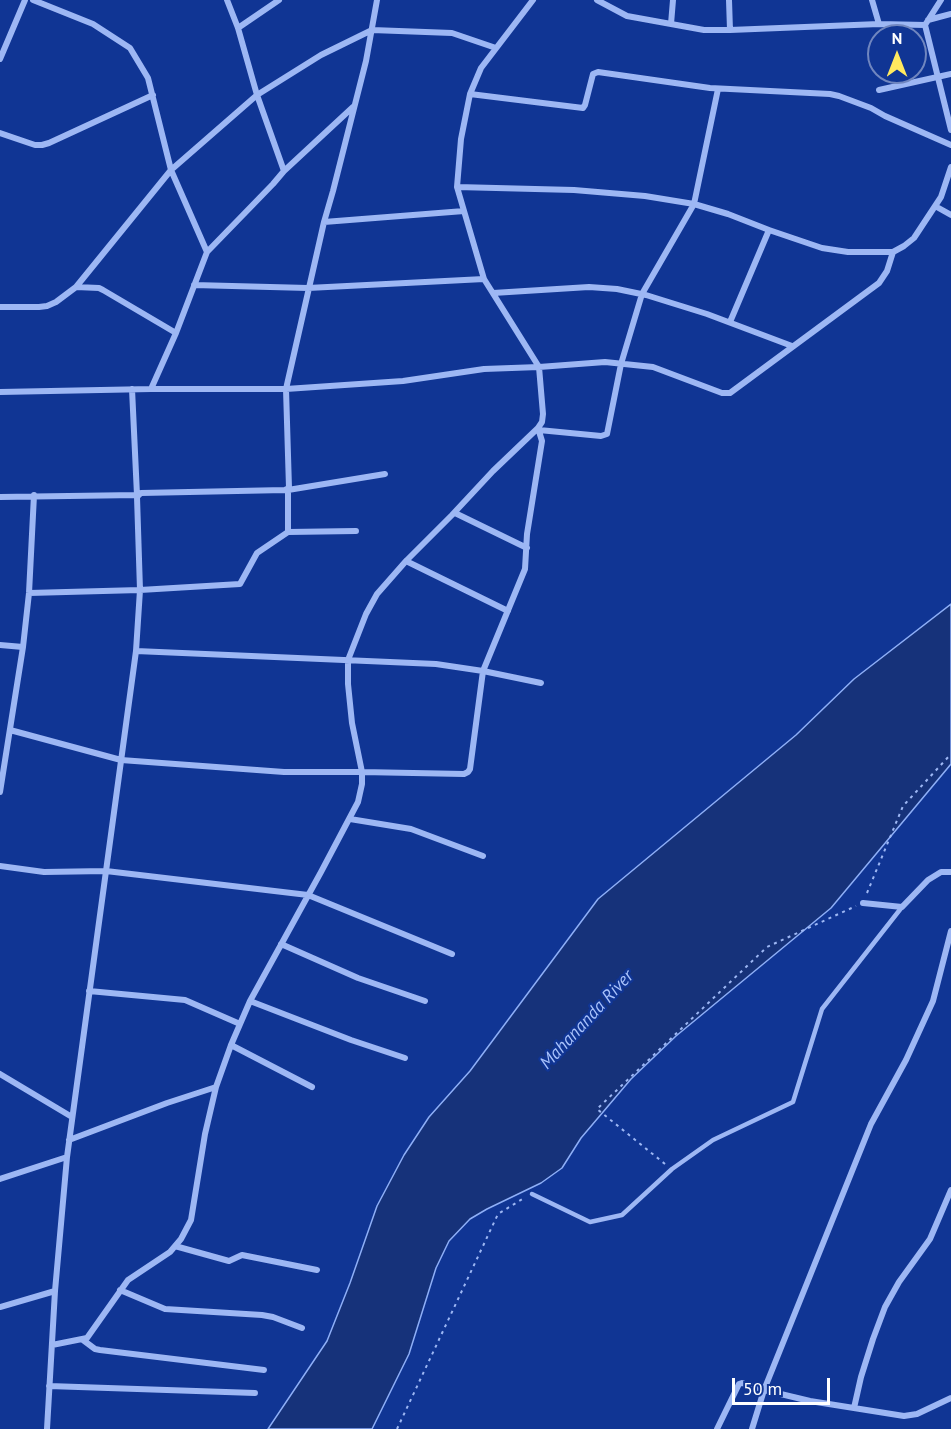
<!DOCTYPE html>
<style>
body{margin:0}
#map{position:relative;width:951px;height:1429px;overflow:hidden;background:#103594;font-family:"PT Sans",sans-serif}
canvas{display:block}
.north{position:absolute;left:867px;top:24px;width:60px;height:60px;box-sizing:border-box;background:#103594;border:2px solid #7086bf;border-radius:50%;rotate:0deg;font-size:16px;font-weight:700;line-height:24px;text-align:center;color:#fff}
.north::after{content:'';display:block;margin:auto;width:21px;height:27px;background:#ffe95f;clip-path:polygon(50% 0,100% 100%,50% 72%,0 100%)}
.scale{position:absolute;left:732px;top:1378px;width:98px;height:27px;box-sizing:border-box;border:3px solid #fff;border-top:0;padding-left:8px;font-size:18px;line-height:21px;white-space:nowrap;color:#fff;-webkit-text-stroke:4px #103594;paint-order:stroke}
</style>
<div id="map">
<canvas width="951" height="1429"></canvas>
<div class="north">N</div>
<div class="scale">50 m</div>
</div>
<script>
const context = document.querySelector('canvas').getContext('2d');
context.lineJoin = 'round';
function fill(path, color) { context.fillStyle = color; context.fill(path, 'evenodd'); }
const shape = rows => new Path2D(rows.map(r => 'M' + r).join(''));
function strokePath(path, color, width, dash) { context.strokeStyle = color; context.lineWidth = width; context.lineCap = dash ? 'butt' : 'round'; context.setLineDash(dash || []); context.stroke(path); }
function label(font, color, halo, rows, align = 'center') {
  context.font = font + ' "PT Sans",sans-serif'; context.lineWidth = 4.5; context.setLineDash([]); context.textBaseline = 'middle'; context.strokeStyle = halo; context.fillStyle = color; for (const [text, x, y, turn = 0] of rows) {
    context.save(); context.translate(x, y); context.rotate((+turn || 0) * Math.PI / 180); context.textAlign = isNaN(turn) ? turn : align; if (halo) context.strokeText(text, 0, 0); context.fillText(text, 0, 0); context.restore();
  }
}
const water = shape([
 [951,604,951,764,831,908,676,1036,631,1079,581,1138,562,1168,541,1183,487,1209,470,1219,449,1241,436,1268,409,1354,372,1429,268,1429,327,1341,350,1283,377,1206,404,1155,429,1117,470,1071,598,899,796,735,854,679,951,604]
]);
fill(water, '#16327a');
strokePath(water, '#8eaff7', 1.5);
strokePath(shape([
 [867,893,903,806,951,754],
 [665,1164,597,1109,767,947,856,906],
 [397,1429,498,1214,524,1198]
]), '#9db7f4', 2, [3, 4.5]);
strokePath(shape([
 [532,1194,590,1222,622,1215,672,1169,713,1140,793,1102,822,1009,902,907]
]), '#9db7f4', 4.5);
strokePath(shape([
 [33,0,93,24,130,48,148,78,171,170,207,252],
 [227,0,238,28,257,95,284,171],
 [597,0,627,16,704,30,730,30,879,24,925,25,941,0],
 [729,0,730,30],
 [872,0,879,24],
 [928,20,951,14],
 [671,24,673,0],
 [925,25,951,130],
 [238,28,279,0],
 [0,59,25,0],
 [879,90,951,74],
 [470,94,583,108,585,105,593,74,598,72,710,88,830,94,839,96,871,108,885,116,951,145],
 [0,133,35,145,42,145,49,143,153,95],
 [457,187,574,190,645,196,694,204,728,214,769,230,822,248,848,252,893,252,904,246,914,238,941,197,951,167],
 [935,206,951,215],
 [324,222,464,211],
 [194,285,308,288,484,279],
 [76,287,99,288,103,290,176,333],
 [493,293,589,287,617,289,646,295,707,314,792,346],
 [0,307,39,307,47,306,56,302,76,287,171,170,257,95,321,55,372,30,452,33,496,48],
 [730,322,769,230],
 [151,389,176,333,207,252,273,184,284,171,353,107],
 [0,392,151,389,286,389,403,381,484,369,539,367,605,362,653,367,722,393,730,393,879,283,887,271,893,252],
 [539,430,601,436,607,434,621,364,642,294,694,204,718,89],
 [0,497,137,495,132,389],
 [455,513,527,548],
 [288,532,356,531],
 [406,561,508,611],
 [29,593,140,590,240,584,257,553,288,532,288,490,385,474],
 [0,645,23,647],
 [136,651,436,664,483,671,541,683],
 [10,730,121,760,284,772,362,772,464,774,468,772,470,769,483,671,525,569,527,534,542,441,538,428],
 [0,792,23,647,29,593,34,495],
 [350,819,411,829,483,856],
 [0,866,44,872,106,871,308,895,452,954],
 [863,903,902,907,928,880,941,872,951,872],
 [281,944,358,978,425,1001],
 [89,991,185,1000,240,1024],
 [250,1001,351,1040,405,1058],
 [231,1045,312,1087],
 [0,1074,72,1117],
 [69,1140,167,1103,216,1087],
 [0,1179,67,1157],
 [175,1246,229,1261,242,1255,317,1270],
 [120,1290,165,1309,262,1315,273,1317,302,1328],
 [0,1307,55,1291],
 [83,1340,95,1349,100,1350,264,1370],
 [52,1345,87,1338,128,1280,170,1252,181,1239,191,1220,205,1134,216,1087,231,1045,250,1001,321,872,358,802,362,784,362,772,352,723,348,684,348,660,366,614,377,594,406,561,452,515,493,471,538,428,542,422,543,414,539,367,484,279,457,187,461,139,470,94,481,68,533,0],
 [49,1386,255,1393],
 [854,1408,861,1377,873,1339,885,1307,899,1282,930,1239,951,1190],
 [47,1429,55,1291,67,1157,136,651,140,590,137,497,141,493,285,490,289,488,286,389,324,222,333,191,366,61,377,0],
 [717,1429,739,1384,742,1383,764,1390,810,1401,904,1416,917,1414,951,1398],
 [752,1429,764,1390,871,1124,906,1060,933,1001,951,931]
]), '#9db7f4', 6);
label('italic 18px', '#a9c2fb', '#103594', [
 ["Mahananda River",587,1020,-47]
]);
</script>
